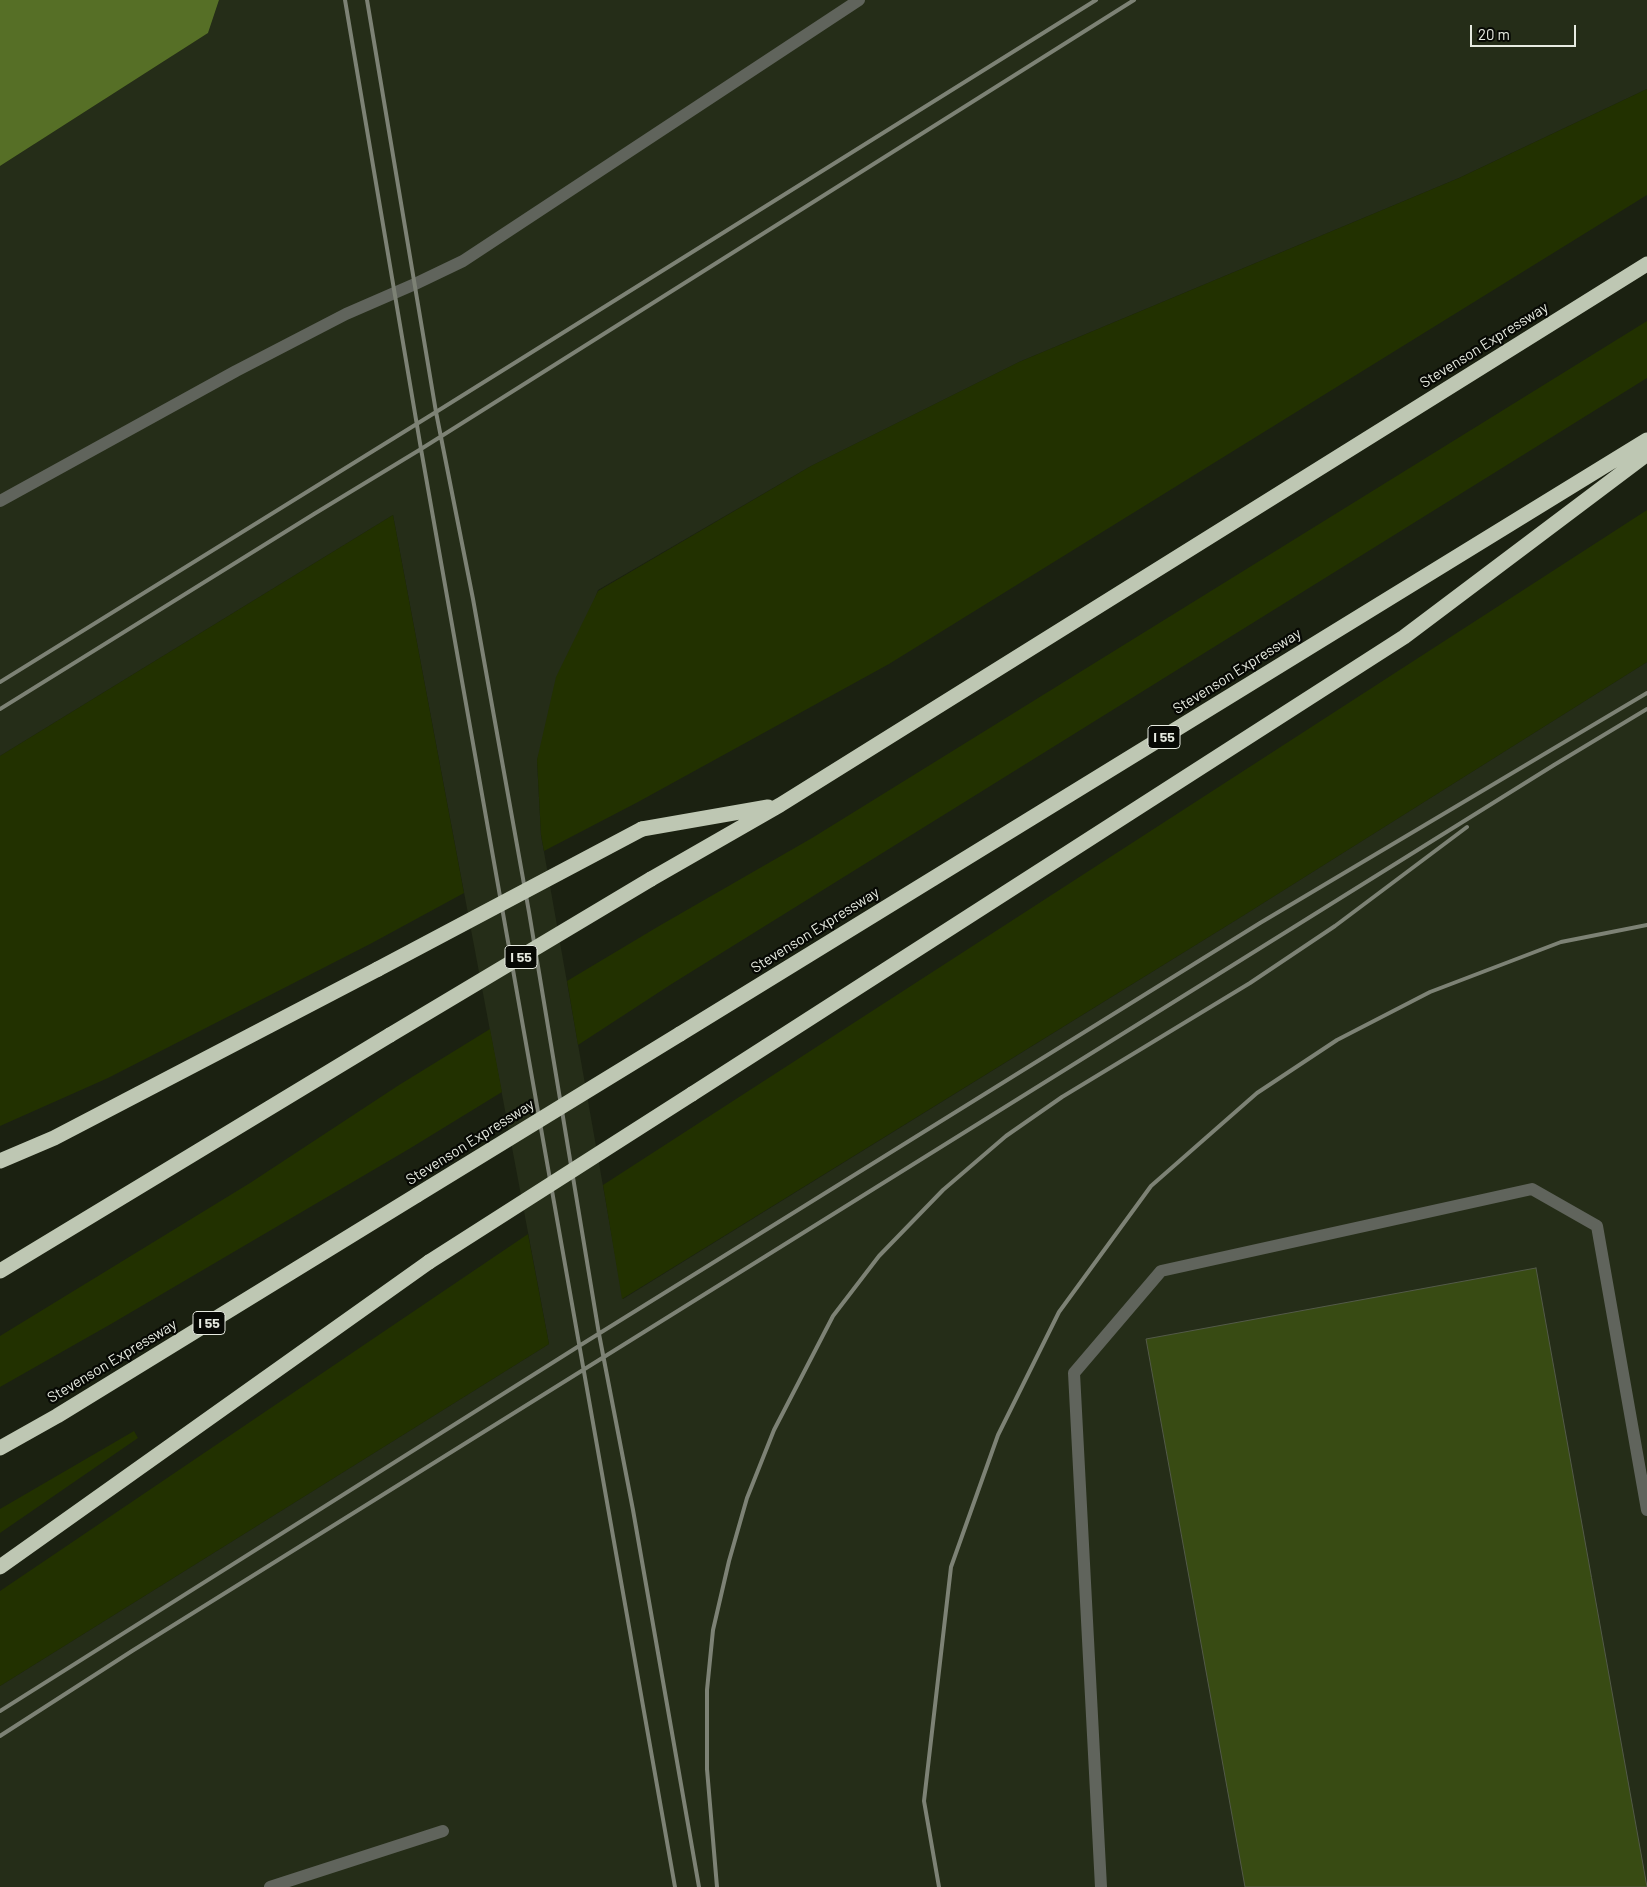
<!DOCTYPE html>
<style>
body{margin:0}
#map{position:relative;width:1647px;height:1887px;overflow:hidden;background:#1b2111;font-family:Barlow,sans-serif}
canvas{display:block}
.scale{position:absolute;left:1470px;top:25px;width:106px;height:22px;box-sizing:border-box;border:2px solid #e7ebe1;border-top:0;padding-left:6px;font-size:15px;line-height:18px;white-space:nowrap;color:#e7ebe1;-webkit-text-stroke:4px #070904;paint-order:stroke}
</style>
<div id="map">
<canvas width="1647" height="1887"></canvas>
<div class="scale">20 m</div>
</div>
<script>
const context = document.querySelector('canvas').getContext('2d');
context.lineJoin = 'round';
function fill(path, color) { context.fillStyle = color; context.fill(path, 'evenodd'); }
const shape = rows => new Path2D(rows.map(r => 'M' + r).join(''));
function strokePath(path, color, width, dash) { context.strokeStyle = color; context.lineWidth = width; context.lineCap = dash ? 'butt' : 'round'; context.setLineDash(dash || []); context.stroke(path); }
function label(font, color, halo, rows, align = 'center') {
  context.font = font + ' Barlow,sans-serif'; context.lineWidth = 4.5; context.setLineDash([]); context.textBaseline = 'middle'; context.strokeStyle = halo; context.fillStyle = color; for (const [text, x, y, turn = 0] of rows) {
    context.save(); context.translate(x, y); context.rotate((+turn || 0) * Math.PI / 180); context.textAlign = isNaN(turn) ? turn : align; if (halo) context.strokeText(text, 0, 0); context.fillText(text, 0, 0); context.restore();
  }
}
fill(shape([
 [219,0,1647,0,1647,89,1459,178,1019,362,811,466,598,590,537,760,541,835,623,1299,1241,917,1647,662,1647,1887,0,1887,0,1686,549,1344,393,515,0,756,0,166,208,33]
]), '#252d18');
fill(shape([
 [1647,89,1647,195,889,664,638,802,544,851,541,835,537,760,556,677,598,591,811,466,1019,362,1459,178],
 [1647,321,1647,378,670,985,578,1045,567,981,659,926,812,838],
 [1647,510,1647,662,1241,917,622,1299,603,1185],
 [393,515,464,893,372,943,108,1078,0,1126,0,756],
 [490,1029,502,1092,409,1149,111,1324,0,1387,0,1336,250,1183,399,1085],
 [528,1234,549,1344,0,1686,0,1591],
 [134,1431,138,1438,0,1533,0,1509]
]), '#223100');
fill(shape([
 [0,0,219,0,208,33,0,166]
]), '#566f26');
const building = shape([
 [1536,1268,1647,1887,1245,1887,1146,1339,1536,1268]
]);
fill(building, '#384b13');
strokePath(building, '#535a48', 1);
strokePath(shape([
 [0,501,236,371,346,314,415,284,463,261,859,0],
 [270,1887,443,1831],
 [1101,1887,1074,1373,1161,1271,1532,1189,1597,1226,1647,1510]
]), '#60645c', 12);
strokePath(shape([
 [642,829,768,807],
 [651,879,780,805,1647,264],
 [680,1034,1647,440],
 [692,1094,1404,637,1647,454],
 [0,1161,54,1138,378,969],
 [0,1271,390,1035],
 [0,1448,57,1416,417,1195],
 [0,1567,429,1262]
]), '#bec7b3', 15);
strokePath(shape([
 [345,0,421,449,675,1887],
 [367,0,436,412,473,599,529,912,599,1334,633,1510,699,1887],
 [0,682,436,412,1096,0],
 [0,709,314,514,421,449,1134,0],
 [0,1711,579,1346,1260,923,1647,693],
 [0,1736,132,1651,1554,765,1647,709],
 [717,1887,707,1769,707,1690,713,1630,729,1561,747,1498,774,1430,833,1316,879,1256,943,1190,1006,1136,1062,1097,1250,983,1335,926,1467,827],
 [939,1887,924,1801,951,1567,998,1435,1059,1312,1151,1186,1257,1093,1337,1040,1430,992,1561,942,1647,925]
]), '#7d8275', 4);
strokePath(shape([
 [378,969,642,829],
 [390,1035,651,879],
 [417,1195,680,1034],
 [429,1262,692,1094]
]), '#bec7b3', 15);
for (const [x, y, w] of [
 [1164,737,32],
 [521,957,32],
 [209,1323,32]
]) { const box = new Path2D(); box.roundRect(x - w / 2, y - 11.5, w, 23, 4); context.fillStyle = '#070904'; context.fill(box); strokePath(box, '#e7ebe1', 1); }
label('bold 14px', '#e7ebe1', null, [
 ["I 55",1164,737],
 ["I 55",521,957],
 ["I 55",209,1323]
]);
label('15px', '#e7ebe1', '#070904', [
 ["Stevenson Expressway",1484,345,-32],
 ["Stevenson Expressway",1237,671,-32],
 ["Stevenson Expressway",815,930,-32],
 ["Stevenson Expressway",470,1142,-32],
 ["Stevenson Expressway",112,1361,-31]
]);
</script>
